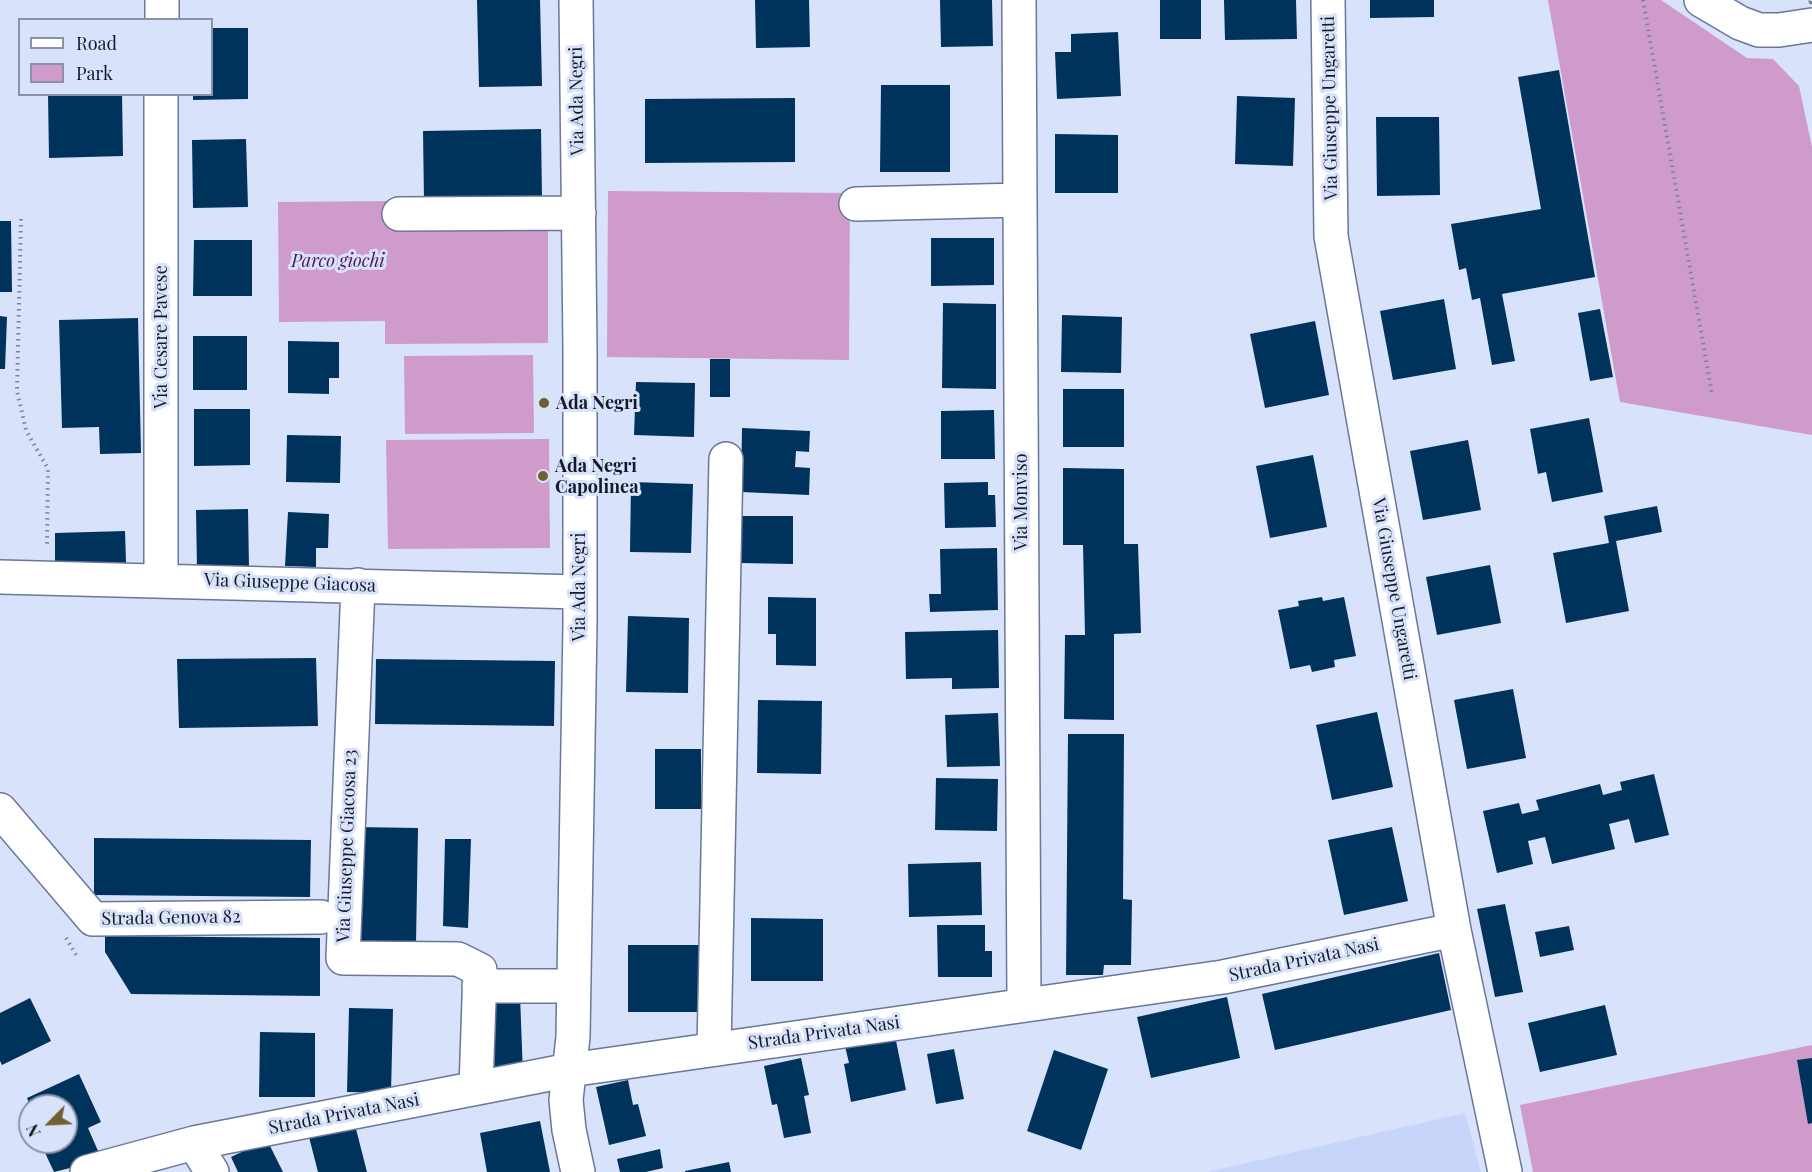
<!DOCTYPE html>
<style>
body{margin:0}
#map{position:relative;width:1812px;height:1172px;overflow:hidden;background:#d8e2fa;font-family:"Playfair Display",serif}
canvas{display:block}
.legend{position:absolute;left:18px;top:18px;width:195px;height:78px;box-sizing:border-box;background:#d8e2fa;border:2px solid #8a92a6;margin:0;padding:8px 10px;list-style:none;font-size:18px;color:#151a28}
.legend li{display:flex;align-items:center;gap:12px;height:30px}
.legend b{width:30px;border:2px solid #8a92a6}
.north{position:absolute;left:18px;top:1094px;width:60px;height:60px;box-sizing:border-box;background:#d8e2fa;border:2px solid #8a92a6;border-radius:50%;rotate:246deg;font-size:16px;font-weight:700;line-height:24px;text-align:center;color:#151a28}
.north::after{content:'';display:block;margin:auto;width:21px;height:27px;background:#735f2e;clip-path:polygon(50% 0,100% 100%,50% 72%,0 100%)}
</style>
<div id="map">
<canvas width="1812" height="1172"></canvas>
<ul class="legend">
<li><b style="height:8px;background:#fff"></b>Road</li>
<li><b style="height:16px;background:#ce9bcb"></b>Park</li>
</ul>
<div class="north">N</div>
</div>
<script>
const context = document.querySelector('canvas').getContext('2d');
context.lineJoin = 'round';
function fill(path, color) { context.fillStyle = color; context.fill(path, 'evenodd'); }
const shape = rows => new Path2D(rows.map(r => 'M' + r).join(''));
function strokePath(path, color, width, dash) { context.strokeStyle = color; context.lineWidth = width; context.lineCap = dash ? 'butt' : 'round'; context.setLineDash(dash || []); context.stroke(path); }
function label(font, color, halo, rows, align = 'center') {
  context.font = font + ' "Playfair Display",serif'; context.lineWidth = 6; context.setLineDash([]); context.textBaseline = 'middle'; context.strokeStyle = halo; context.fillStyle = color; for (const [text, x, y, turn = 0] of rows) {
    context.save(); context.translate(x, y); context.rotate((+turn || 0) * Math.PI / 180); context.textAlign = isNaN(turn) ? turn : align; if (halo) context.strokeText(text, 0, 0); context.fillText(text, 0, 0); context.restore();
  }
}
fill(shape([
 [1465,1113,1481,1172,1207,1172]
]), '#c7d5fa');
fill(shape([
 [1548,0,1661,0,1747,58,1773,59,1799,86,1812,147,1812,435,1620,402],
 [608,191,850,193,849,360,607,357],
 [390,201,390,228,548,227,548,343,385,344,385,321,279,322,278,202],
 [533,355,534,433,405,434,404,356],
 [549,439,550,548,388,549,386,440],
 [1812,1045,1812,1172,1533,1172,1520,1105]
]), '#ce9bcb');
fill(shape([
 [477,0,540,0,542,86,479,87],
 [755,0,809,0,810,47,756,48],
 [940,0,992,0,993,46,941,47],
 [1160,0,1201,0,1201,39,1160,39],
 [1224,0,1296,0,1297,39,1225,40],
 [1370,0,1434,0,1434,17,1370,18],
 [212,28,248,28,248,99,193,100,193,94,212,94],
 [1118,32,1121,96,1057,99,1055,52,1071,52,1071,34],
 [1559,70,1595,277,1502,294,1515,361,1492,365,1480,298,1472,300,1466,268,1459,270,1451,224,1541,209,1518,77],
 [881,85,950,85,950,172,880,172],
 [48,94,122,94,123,156,49,158],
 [1237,96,1295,98,1293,166,1235,164],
 [795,98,795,162,645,163,645,99],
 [1376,117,1439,117,1440,195,1377,196],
 [541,129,542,199,424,201,423,131],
 [1055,134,1118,135,1118,193,1055,193],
 [246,139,248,207,193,208,192,140],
 [0,221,11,221,12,292,0,292],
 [931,238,994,238,994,285,931,286],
 [194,240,252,240,252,296,193,296],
 [1444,299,1456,369,1393,380,1380,311],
 [943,303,996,304,996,389,942,388],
 [1600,309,1613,377,1590,381,1578,313],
 [1062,315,1122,317,1121,373,1061,372],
 [0,316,7,317,5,369,0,369],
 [138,318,141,453,100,454,99,427,62,428,59,320],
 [1315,321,1329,395,1265,408,1250,334],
 [193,336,247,336,247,390,193,390],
 [288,341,339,342,339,378,329,378,329,394,288,393],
 [710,359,730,359,730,397,710,397],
 [636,382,695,383,694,437,634,435],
 [1063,389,1124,389,1124,447,1063,447],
 [194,409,250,409,250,465,194,466],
 [994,410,995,459,941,459,941,411],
 [1589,418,1603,492,1552,502,1546,472,1538,474,1530,429],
 [742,428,810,431,809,452,796,451,795,467,810,468,809,495,741,492],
 [287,435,341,436,340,483,286,482],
 [1468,440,1481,510,1423,520,1410,451],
 [1313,455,1327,527,1270,538,1256,466],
 [1063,468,1124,469,1124,544,1138,544,1141,633,1114,634,1114,720,1064,719,1065,635,1085,635,1083,545,1063,545],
 [631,482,693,484,691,553,630,552],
 [988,482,988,495,995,495,996,527,945,528,944,483],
 [1657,506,1662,532,1616,541,1629,611,1566,623,1553,553,1609,543,1604,516],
 [248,509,249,568,197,569,196,510],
 [288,512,329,514,328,548,316,548,316,567,285,566],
 [740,516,793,516,793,564,740,563],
 [125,531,126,563,55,564,55,533],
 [997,548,998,610,930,612,929,594,941,594,940,549],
 [1490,565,1501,623,1437,635,1426,577],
 [768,597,816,598,816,666,776,665,776,634,768,634],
 [1322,597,1323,601,1344,597,1356,656,1334,660,1335,667,1312,672,1310,665,1290,669,1278,610,1299,606,1298,601],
 [628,616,689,618,688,693,626,692],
 [998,630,999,688,952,689,952,678,906,679,905,632],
 [316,658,318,726,179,728,177,659],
 [376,659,555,661,554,726,375,724],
 [1513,689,1526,758,1467,769,1454,700],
 [758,700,822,701,821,774,757,773],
 [1377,712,1393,787,1332,800,1316,725],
 [998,713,1000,766,947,767,945,715],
 [1068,734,1124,734,1123,899,1132,900,1131,965,1104,965,1103,975,1066,975],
 [655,749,701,749,701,809,655,809],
 [1654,774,1669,835,1635,843,1629,819,1609,824,1615,849,1552,864,1545,837,1528,841,1533,864,1497,873,1483,811,1519,803,1522,814,1539,810,1536,800,1600,784,1603,795,1622,790,1620,782],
 [936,778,998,779,997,831,935,830],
 [356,827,418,828,416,943,354,942],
 [1392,827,1408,901,1344,915,1328,840],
 [94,838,311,840,310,897,94,895],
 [445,839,471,839,468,928,443,926],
 [981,862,982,915,909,917,908,864],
 [1505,904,1523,992,1495,997,1477,909],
 [751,918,823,919,823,981,751,981],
 [937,925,985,925,985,951,992,951,992,977,938,977],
 [1569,926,1574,950,1540,957,1535,932],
 [105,936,320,938,320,996,131,994,105,952],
 [628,945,703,945,703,1012,628,1012],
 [1439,953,1451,1010,1275,1050,1262,994],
 [520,995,523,1076,488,1078,485,996],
 [1227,997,1240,1058,1151,1078,1137,1017],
 [30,998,51,1041,2,1065,0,1061,0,1013],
 [1605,1005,1617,1055,1540,1072,1528,1023],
 [349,1008,393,1009,391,1093,347,1092],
 [894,1031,906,1090,851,1102,844,1064,849,1063,844,1042],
 [260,1032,315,1033,315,1097,259,1097],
 [954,1049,964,1099,936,1104,927,1054],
 [1054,1050,1108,1069,1081,1150,1027,1131],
 [801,1058,809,1095,804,1096,811,1133,784,1138,777,1104,772,1105,764,1066],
 [1812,1058,1812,1123,1808,1124,1797,1060],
 [79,1074,101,1122,88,1128,102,1160,54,1172,40,1142,66,1142,66,1106,30,1106,27,1098],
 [628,1080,633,1105,638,1104,646,1136,609,1145,596,1087],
 [540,1121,550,1172,487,1172,480,1133],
 [355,1125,367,1172,318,1172,309,1137],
 [267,1140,283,1172,238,1172,231,1157],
 [660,1149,663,1168,646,1172,620,1172,617,1159],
 [729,1162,731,1172,685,1172,685,1171]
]), '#00335c');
const minor = shape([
 [576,0,580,349,580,624,573,1037,566,1100,569,1130,578,1172],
 [1019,0,1024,1005],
 [1328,0,1331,236,1454,930,1505,1172],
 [1701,0,1740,23,1759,30,1779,30,1812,25],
 [162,20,162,0],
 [856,204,1020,200],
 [399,214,579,213],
 [0,577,579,592],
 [161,579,161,94],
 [358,585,343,958,458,959,480,970,476,1088],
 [0,810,93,919,321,917],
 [479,986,574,986],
 [714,1049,726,459],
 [194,1143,212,1172],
 [87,1172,194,1143,570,1070,1223,977,1454,930]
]);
strokePath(minor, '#6a779b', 36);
strokePath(shape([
 [1643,0,1712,394],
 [21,219,17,391,26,430,48,469,47,547],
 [66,938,78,958]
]), '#7c8396', 4, [1.5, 4.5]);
strokePath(minor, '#fff', 33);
const rail = shape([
 [1812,0,1812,1]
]);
strokePath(rail, '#7a8194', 7);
strokePath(rail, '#d8e2fa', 4.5, [14]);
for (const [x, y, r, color] of [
 [544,403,6,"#735f2e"],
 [543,476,6,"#735f2e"]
]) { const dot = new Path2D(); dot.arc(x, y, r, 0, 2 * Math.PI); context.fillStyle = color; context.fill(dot); strokePath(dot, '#d8e2fa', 2); }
label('18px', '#151a28', '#d8e2fa', [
 ["Via Ada Negri",577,101,-91],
 ["Via Giuseppe Ungaretti",1330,108,-91],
 ["Via Cesare Pavese",161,337,-90],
 ["Via Monviso",1021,502,-90],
 ["Via Giuseppe Giacosa",290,583,2],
 ["Via Ada Negri",579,587,-90],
 ["Via Giuseppe Ungaretti",1394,589,80],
 ["Via Giuseppe Giacosa 23",347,846,-88],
 ["Strada Genova 82",171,918,-1],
 ["Strada Privata Nasi",1304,960,-12],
 ["Strada Privata Nasi",824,1033,-8],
 ["Strada Privata Nasi",344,1114,-11]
]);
label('italic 18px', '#531652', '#d8e2fa', [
 ["Parco giochi",338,261]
]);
label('bold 18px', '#151a28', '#d8e2fa', [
 ["Ada Negri",556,403],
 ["Ada Negri",555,466],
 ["Capolinea",555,487]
], 'left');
</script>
